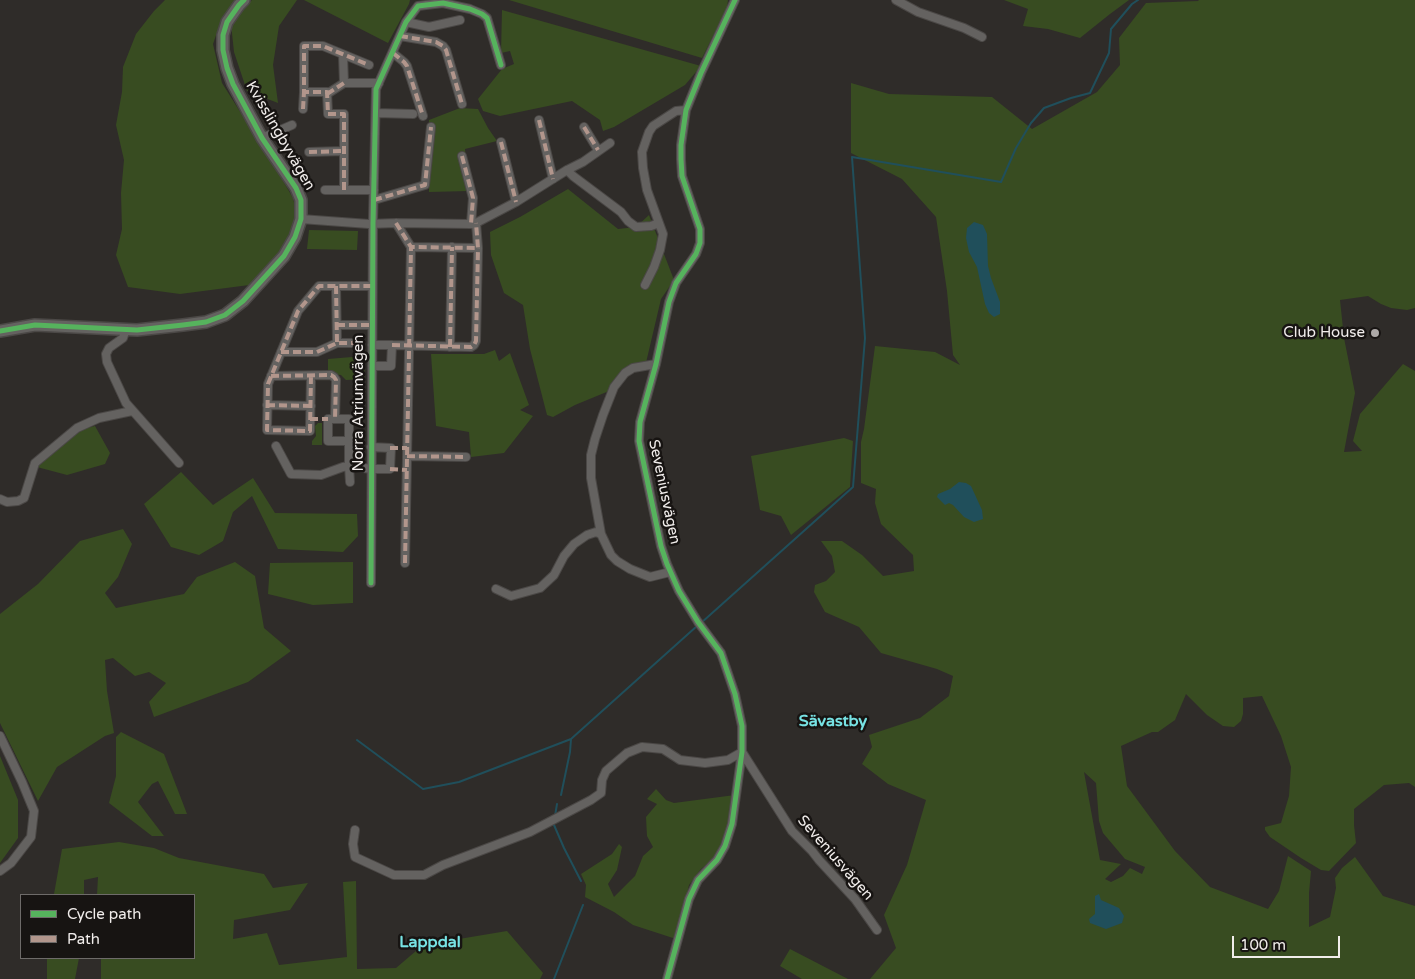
<!DOCTYPE html>
<meta charset="utf-8">
<style>
body{margin:0}
#map{position:relative;width:1415px;height:979px;overflow:hidden;background:#2f2c29;font-family:"Varela Round",sans-serif}
canvas{display:block}
.legend{position:absolute;left:20px;top:894px;width:175px;height:65px;box-sizing:border-box;background:#171412;border:1px solid #6e6b69;margin:0;padding:6px 9px;list-style:none;font-size:15px;color:#f1edeb}
.legend li{display:flex;align-items:center;gap:10px;height:25px}
.legend b{width:25px;border:1px solid #6e6b69}
.scale{position:absolute;left:1232px;top:936px;width:108px;height:22px;box-sizing:border-box;border:2px solid #f1edeb;border-top:0;padding-left:6px;font-size:15px;line-height:18px;white-space:nowrap;color:#f1edeb;-webkit-text-stroke:4px #171412;paint-order:stroke}
</style>
<div id="map">
<canvas width="1415" height="979"></canvas>
<ul class="legend">
<li><b style="height:6px;background:#56b35d"></b>Cycle path</li>
<li><b style="height:6px;background:#b2968c"></b>Path</li>
</ul>
<div class="scale">100 m</div>
</div>
<script>
const context = document.querySelector('canvas').getContext('2d');
context.lineJoin = 'round';
function fill(path, color) { context.fillStyle = color; context.fill(path, 'evenodd'); }
const shape = rows => new Path2D(rows.map(r => 'M' + r).join(''));
function strokePath(path, color, width, dash) { context.strokeStyle = color; context.lineWidth = width; context.lineCap = dash ? 'butt' : 'round'; context.setLineDash(dash || []); context.stroke(path); }
function label(font, color, halo, rows, align = 'center') {
  context.font = font + ' "Varela Round",sans-serif'; context.lineWidth = 5; context.setLineDash([]); context.textBaseline = 'middle'; context.strokeStyle = halo; context.fillStyle = color; for (const [text, x, y, turn = 0] of rows) {
    context.save(); context.translate(x, y); context.rotate((+turn || 0) * Math.PI / 180); context.textAlign = isNaN(turn) ? turn : align; if (halo) context.strokeText(text, 0, 0); context.fillText(text, 0, 0); context.restore();
  }
}
fill(shape([
 [165,0,239,0,222,18,213,44,222,83,275,167,293,198,299,224,288,248,257,284,180,294,128,287,116,255,122,229,121,193,124,160,116,125,122,92,123,67,136,34,154,11],
 [252,0,297,0,279,26,273,65,278,103,247,91,234,52,231,24,242,10],
 [304,0,410,0,409,4,388,43],
 [509,0,728,0,727,8,702,58],
 [1004,0,1129,0,1110,14,1080,38,1048,29,1023,26,1028,9],
 [1199,0,1415,0,1415,308,1407,310,1391,308,1381,304,1368,296,1340,300,1344,338,1355,393,1344,452,1362,451,1353,441,1360,414,1403,364,1415,371,1415,787,1409,783,1384,785,1354,809,1354,825,1356,843,1329,871,1321,870,1301,858,1270,837,1265,830,1265,827,1281,823,1289,796,1291,767,1281,736,1262,696,1243,698,1243,714,1241,721,1234,727,1223,726,1207,715,1186,694,1175,720,1158,732,1152,732,1121,746,1127,786,1175,851,1210,887,1268,909,1279,891,1288,856,1311,871,1309,893,1309,927,1330,917,1336,888,1335,878,1342,868,1355,857,1383,896,1415,906,1415,979,870,979,896,948,884,915,907,865,926,800,888,784,862,764,872,747,869,735,920,718,949,696,953,676,937,669,881,653,859,627,825,612,814,592,815,585,826,581,835,572,832,556,821,541,842,541,862,555,883,576,914,571,913,555,881,524,875,503,876,489,861,483,861,442,864,429,875,346,935,352,960,365,953,355,947,291,936,217,902,179,851,153,851,83,889,94,992,97,1032,129,1097,92,1120,65,1119,38,1146,3,1198,1],
 [1084,772,1096,783,1099,821,1103,833,1125,859,1145,867,1142,874,1130,868,1123,876,1111,882,1105,879,1121,864,1100,860],
 [502,10,701,66,685,85,614,127,603,131,600,120,572,101,500,116,483,111,478,99,502,69,514,64,510,51,501,53],
 [460,108,478,109,488,128,497,141,465,149,469,191,429,192,429,120],
 [568,189,618,229,636,227,649,215,674,280,661,299,645,367,630,373,609,391,575,405,553,417,547,415,530,349,523,305,504,293,491,255,490,232,520,217],
 [309,230,358,231,357,250,307,249],
 [495,350,499,361,510,353,529,405,520,410,533,416,504,453,471,457,469,432,436,426,431,354,484,354],
 [364,356,365,379,346,380,341,375,328,374,328,359],
 [318,423,322,423,322,445,312,445,312,441,316,436,315,426],
 [95,426,110,453,105,464,67,475,37,467,40,461,79,430],
 [844,438,853,441,850,487,791,535,781,516,760,510,751,456],
 [181,472,213,505,253,478,275,513,357,514,358,536,343,552,278,549,252,496,233,512,223,541,199,555,171,547,144,504],
 [123,529,132,544,118,577,105,593,116,608,184,594,197,577,235,562,255,576,264,628,291,651,248,682,154,717,149,702,166,683,149,672,135,676,113,658,105,660,107,691,114,733,105,736,57,767,38,801,0,723,0,614,38,584,80,541],
 [353,562,353,603,313,605,268,594,270,563],
 [121,732,164,754,187,814,175,814,158,781,152,784,138,802,164,836,152,836,109,803,116,776,116,737],
 [0,756,18,800,18,838,0,863],
 [656,789,666,800,674,803,735,795,727,835,716,857,701,869,689,885,676,939,633,925,614,912,585,897,586,885,581,874,612,854,619,844,622,847,617,870,608,884,614,897,635,876,643,856,653,847,647,836,646,817,657,804,647,799],
 [119,842,154,848,179,858,264,874,273,888,308,883,290,910,234,920,233,939,267,933,279,965,347,957,343,882,356,881,357,969,396,968,423,945,507,931,543,973,540,979,101,979,101,958,194,958,194,895,97,895,98,877,84,880,84,895,55,895,54,894,62,849],
 [790,949,848,979,802,979,780,966],
 [55,958,79,958,75,979,47,979,47,959]
]), '#384c21');
fill(shape([
 [974,222,983,225,987,234,988,266,991,278,1000,302,1000,314,994,317,989,313,985,304,977,267,969,252,966,238,967,228],
 [959,482,966,483,971,486,982,510,983,519,974,522,964,517,953,505,949,503,945,505,937,497,938,494,950,489],
 [1099,894,1101,900,1119,908,1124,916,1122,923,1106,929,1090,923,1089,919,1095,914,1095,896]
]), '#204f5b');
strokePath(shape([
 [701,623,853,487,865,338,852,157,1001,182,1016,148,1031,123,1044,108,1071,98,1090,93,1109,53,1111,29,1132,4,1138,0],
 [357,740,423,789,459,782,571,739,697,626],
 [561,795,570,752,571,739],
 [555,816,557,804],
 [554,825,564,848,581,881],
 [554,979,583,905]
]), '#204f5b', 2);
const street = shape([
 [896,0,918,12,964,28,982,37],
 [406,22,429,27,460,20],
 [400,36,436,42,443,46,446,50,462,104],
 [393,53,404,62,407,66,423,116],
 [343,55,344,83,379,83],
 [327,94,344,83],
 [303,109,304,92],
 [376,113,413,114],
 [539,120,553,179],
 [584,127,598,150],
 [262,138,292,125],
 [501,142,516,202],
 [309,152,344,151],
 [462,156,473,198,471,224],
 [567,170,573,176,621,212,628,221,636,227,651,226,659,223],
 [325,190,374,190],
 [344,190,344,114,328,114,327,92,304,92,304,46,323,46,369,65],
 [374,200,425,185,431,127],
 [301,219,369,224,396,223,471,224,476,223,516,202,567,170,583,162,610,143],
 [396,223,411,247,478,248,476,223],
 [645,285,654,267,660,250,663,234,647,190,643,168,642,152,649,132,653,126,676,111,686,110],
 [336,286,337,343],
 [337,325,372,325],
 [126,329,123,338,109,348,106,354,107,362,126,403,179,463],
 [392,345,471,347,474,345,476,341,478,248],
 [450,347,452,247],
 [281,352,317,352,337,343,354,343],
 [656,364,633,368,625,373,614,387,603,415,595,439,591,455,591,478,601,534,611,555,617,561,630,569,650,577,670,572],
 [372,366,391,366,392,345,372,345],
 [271,376,331,375,334,377,336,380,335,419],
 [311,376,310,431,267,430,268,384,298,311,319,286,372,286],
 [267,405,311,406],
 [349,441,328,441,328,419,349,419,349,466,350,482],
 [276,446,291,474,321,475,343,467,349,466,371,469,390,469,391,448,371,447],
 [407,456,466,457],
 [0,499,7,502,18,501,24,498,35,463,77,428,99,418,132,411],
 [405,563,411,247],
 [371,583,373,223,376,89,406,22,418,6,426,5,443,3,470,9,482,14,487,18,501,65],
 [496,589,511,596,540,588,554,575,564,556,574,544,587,535,596,532,601,534],
 [0,736,22,782,34,811,31,837,11,863,0,871],
 [355,830,353,844,355,857,394,875,424,875,443,865,530,832,591,800,601,793,602,780,606,771,627,753,642,747,663,749,680,760,705,763,728,760,742,752,792,831,812,851,819,860,855,899,877,930],
 [667,979,689,899,698,880,717,860,725,846,732,824,742,752,742,726,735,694,721,653,698,622,679,591,667,564,661,546,639,441,640,422,656,364,669,302,676,283,696,254,700,243,700,229,682,176,681,159,681,145,686,110,701,73,735,0]
]);
const secondary = shape([
 [0,331,35,325,137,330,183,325,206,322,225,315,243,301,284,256,295,237,301,219,301,200,296,188,262,138,233,84,227,68,223,50,223,35,227,22,239,5,244,0]
]);
strokePath(street, '#4b4846', 10);
strokePath(secondary, '#4b4846', 14);
strokePath(street, '#646260', 8);
strokePath(secondary, '#646260', 11);
strokePath(shape([
 [400,36,436,42,443,46,446,50,462,104],
 [393,53,404,62,407,66,423,116],
 [327,94,344,83],
 [303,109,304,92],
 [539,120,553,179],
 [584,127,598,150],
 [501,142,516,202],
 [309,152,344,151],
 [462,156,473,198,471,224],
 [344,190,344,114,328,114,327,92,304,92,304,46,323,46,369,65],
 [374,200,425,185,431,127],
 [396,223,411,247,478,248,476,223],
 [336,286,337,343],
 [337,325,372,325],
 [392,345,471,347,474,345,476,341,478,248],
 [450,347,452,247],
 [281,352,317,352,337,343,354,343],
 [271,376,331,375,334,377,336,380,335,419],
 [311,376,310,431,267,430,268,384,298,311,319,286,372,286],
 [267,405,311,406],
 [310,419,328,419],
 [390,448,407,448],
 [407,456,466,457],
 [390,469,407,470],
 [405,563,411,247]
]), '#b2968c', 4, [8, 4]);
strokePath(shape([
 [0,331,35,325,137,330,183,325,206,322,225,315,243,301,284,256,295,237,301,219,301,200,296,188,262,138,233,84,227,68,223,50,223,35,227,22,239,5,244,0],
 [371,583,373,223,376,89,406,22,418,6,426,5,443,3,470,9,482,14,487,18,501,65],
 [667,979,689,899,698,880,717,860,725,846,732,824,742,752,742,726,735,694,721,653,698,622,679,591,667,564,661,546,639,441,640,422,656,364,669,302,676,283,696,254,700,243,700,229,682,176,681,159,681,145,686,110,701,73,735,0]
]), '#56b35d', 5);
for (const [x, y, r, color] of [
 [1375,333,5,"#ada9a7"]
]) { const dot = new Path2D(); dot.arc(x, y, r, 0, 2 * Math.PI); context.fillStyle = color; context.fill(dot); strokePath(dot, '#171412', 2); }
label('15px', '#f1edeb', '#171412', [
 ["Kvisslingbyvägen",280,136,60],
 ["Norra Atriumvägen",359,403,-90],
 ["Seveniusvägen",664,492,78],
 ["Seveniusvägen",835,858,49]
]);
label('15px', '#f1edeb', '#171412', [
 ["Club House",1365,333]
], 'right');
label('bold 16px', '#77e3e4', '#171412', [
 ["Sävastby",833,722],
 ["Lappdal",430,943]
]);
</script>
